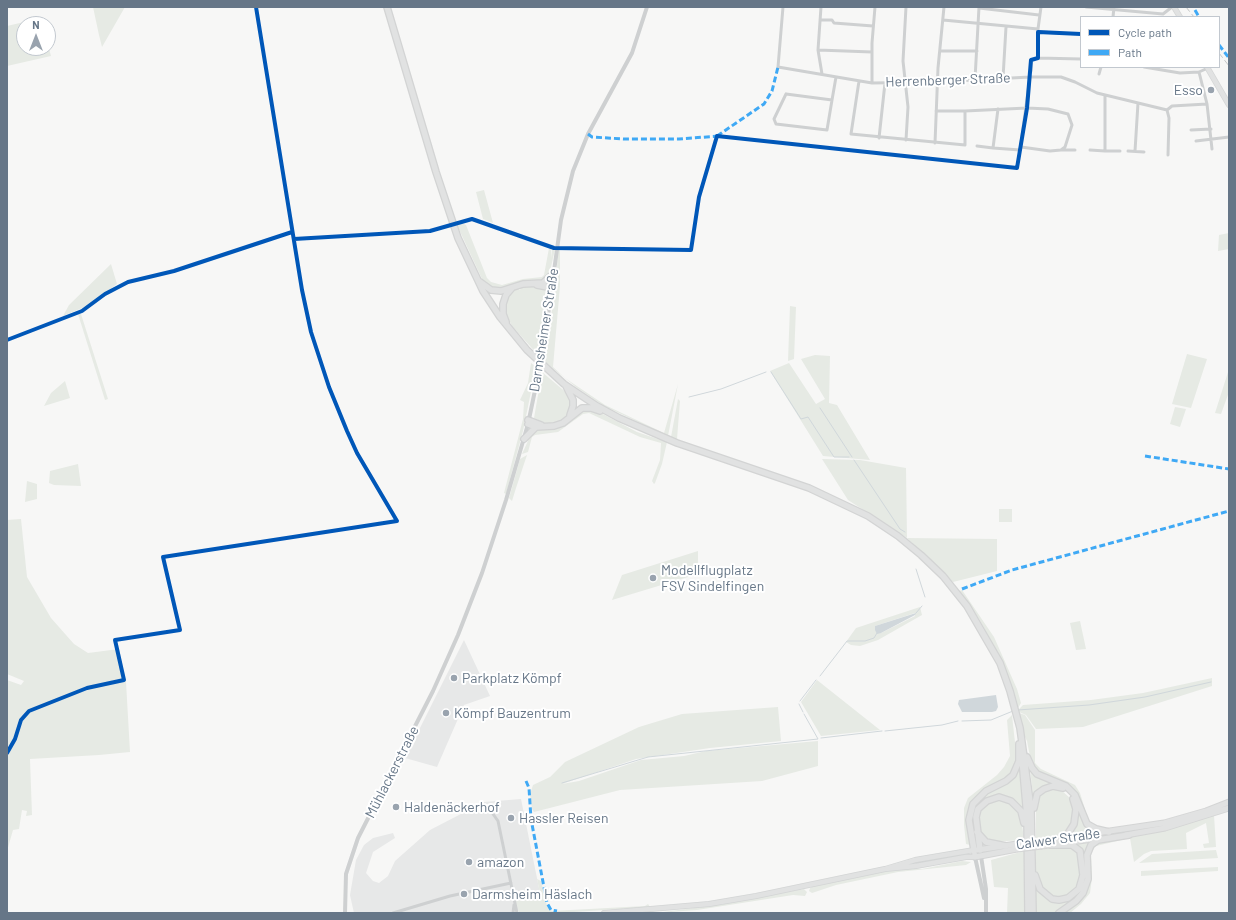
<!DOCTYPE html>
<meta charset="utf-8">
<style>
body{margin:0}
#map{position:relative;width:1236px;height:920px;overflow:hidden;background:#f7f7f6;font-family:Barlow,sans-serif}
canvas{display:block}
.frame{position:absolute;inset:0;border:8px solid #667687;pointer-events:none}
.legend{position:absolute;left:1080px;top:16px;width:140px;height:52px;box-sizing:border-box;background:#fff;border:1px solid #c2c8cf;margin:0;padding:5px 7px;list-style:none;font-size:12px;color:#667687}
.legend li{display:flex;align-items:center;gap:8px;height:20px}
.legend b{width:20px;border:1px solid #c2c8cf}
.north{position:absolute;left:16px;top:16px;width:40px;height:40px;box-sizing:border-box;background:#fff;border:1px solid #c2c8cf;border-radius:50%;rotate:0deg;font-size:11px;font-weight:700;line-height:16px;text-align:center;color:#667687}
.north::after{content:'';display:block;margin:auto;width:14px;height:18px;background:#99a3ae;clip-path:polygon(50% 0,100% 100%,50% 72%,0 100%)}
</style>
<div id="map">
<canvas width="1236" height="920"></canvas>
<div class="frame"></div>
<ul class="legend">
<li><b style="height:5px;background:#0057b8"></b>Cycle path</li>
<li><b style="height:5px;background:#3fa9f5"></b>Path</li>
</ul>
<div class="north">N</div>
</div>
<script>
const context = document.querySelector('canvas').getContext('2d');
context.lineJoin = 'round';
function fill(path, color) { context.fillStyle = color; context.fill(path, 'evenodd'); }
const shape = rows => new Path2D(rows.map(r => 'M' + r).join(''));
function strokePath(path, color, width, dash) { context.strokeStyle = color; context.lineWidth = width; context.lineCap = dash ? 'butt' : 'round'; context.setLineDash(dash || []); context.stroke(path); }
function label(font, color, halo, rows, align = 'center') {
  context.font = font + ' Barlow,sans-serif'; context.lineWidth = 4; context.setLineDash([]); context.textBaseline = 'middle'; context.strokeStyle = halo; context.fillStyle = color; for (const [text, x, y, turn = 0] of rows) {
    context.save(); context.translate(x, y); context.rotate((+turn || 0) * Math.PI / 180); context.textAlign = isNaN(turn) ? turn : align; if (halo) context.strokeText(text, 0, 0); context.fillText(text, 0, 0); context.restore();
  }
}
fill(shape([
 [464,640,490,696,464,705,437,767,405,758],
 [521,799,540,893,516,896,519,911,508,913,354,913,350,895,356,860,364,845,373,838,393,833,395,838,373,852,366,873,373,881,379,883,388,876,395,861,430,830,484,802]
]), '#e7e8e8');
fill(shape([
 [93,7,125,7,102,47,99,35],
 [41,18,43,24,24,24,24,48,48,48,48,45,51,56,7,66,7,26],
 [484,190,493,223,483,219,476,192],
 [462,223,466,225,487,278,491,282,502,285,523,279,542,277,544,275,549,248,551,249,551,258,552,249,555,249,549,276,541,281,521,282,507,288,495,289,482,279,457,225],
 [1229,233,1229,249,1218,251,1219,235],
 [560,249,560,286,553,367,565,378,605,405,664,433,678,384,668,436,604,406,576,387,544,361,556,285,558,250],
 [111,264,117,284,87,306,63,316,69,305],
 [531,286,545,288,548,293,539,356,512,326,505,312,506,300,512,291,517,288,520,290,521,287],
 [790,306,796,307,794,359,788,361],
 [78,314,81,314,108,399,105,400],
 [1187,354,1207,359,1191,408,1172,404],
 [815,355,830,356,829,403,837,405,870,460,823,456,770,371,789,363,816,404,825,399,801,359],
 [531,363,536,367,523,431,506,494,504,493,523,419,524,402,520,400,528,383],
 [1229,369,1229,392,1221,414,1215,413],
 [542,372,568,394,571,399,569,414,556,424,546,424,534,418],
 [65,381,70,398,44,406,51,393],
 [678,399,680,401,677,439,671,437],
 [1175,407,1186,409,1180,427,1170,424],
 [584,410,599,412,637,432,667,442,662,464,655,483,654,484,652,481,660,460,661,443,640,437,589,413,583,414,558,432,535,435,532,437,528,452,522,454,532,432,539,429,560,427],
 [527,455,516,488,512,501,509,498,520,459],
 [822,459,860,460,906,468,907,538,997,539,997,571,953,582,907,538,848,500],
 [78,464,81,486,54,485,49,483,50,471],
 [27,481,37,484,37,499,25,502],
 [999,509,1012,509,1012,522,999,522],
 [21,519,27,577,51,618,74,644,88,653,119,649,126,682,130,752,99,755,30,759,32,815,26,816,27,811,22,810,19,829,13,830,7,851,7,680,21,685,24,681,7,674,7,520],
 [698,551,698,574,612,600,622,575],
 [962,590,994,637,1017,689,1021,703,1018,708,1001,659,979,619,959,591],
 [920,607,922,615,878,640,860,646,851,645,846,642,856,628],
 [915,613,915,616,881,633,875,626],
 [1080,621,1086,649,1076,650,1070,623],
 [1212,678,1212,686,1083,727,1036,729,1026,715,1019,712,1018,710,1023,705,1091,700,1143,693],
 [817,680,880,730,821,736,801,702],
 [778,707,781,741,710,748,636,759,562,784,579,781,641,760,684,756,706,751,818,741,818,766,762,781,620,790,534,812,532,809,530,794,533,785,550,777,565,762,639,727,682,714],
 [1019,713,1025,715,1035,730,1035,763,1041,769,1075,785,1080,793,1088,819,1078,797,1039,773,1031,762,1027,741,1024,735],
 [1012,715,1017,761,1007,779,985,789,971,801,966,818,970,844,970,845,966,844,964,825,964,808,968,798,997,775,1004,767,1010,756,1007,720],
 [1020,763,1024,813,1020,808,996,796,974,815,976,842,972,822,975,805,983,794,1003,784],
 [1030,768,1039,777,1063,786,1071,792,1073,795,1076,800,1085,823,1096,832,1071,835,1076,825,1078,813,1077,804,1073,795,1063,787,1051,785,1041,789,1033,796],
 [1051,788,1060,789,1070,798,1073,804,1073,821,1064,834,1036,839,1036,800,1043,791],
 [997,799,1010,802,1021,816,1024,840,990,842,981,835,977,819,981,808,984,804],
 [1214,815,1216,847,1204,848,1203,844,1209,843,1206,823,1186,833,1187,849,1151,851,1144,854,1134,862,1130,838,1096,846,1091,853,1092,878,1090,893,1081,904,1070,913,1062,913,1082,897,1091,849,1098,842,1166,830],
 [1087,842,1090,845,1084,863,1086,879,1080,894,1057,913,1036,913,1035,885,1046,897,1058,901,1082,887,1085,877,1083,854,1073,844],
 [1070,846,1078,851,1082,876,1080,884,1067,896,1053,897,1045,893,1036,876,1036,850],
 [1216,850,1218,858,1139,863,1152,854],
 [1024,851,1025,913,1007,913,1008,888,994,887,991,860],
 [962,861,971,862,966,865,898,872,836,885,812,893,809,891,810,888,814,886,876,873,903,868,922,869],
 [1218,867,1218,871,1141,876,1141,871],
 [537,879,541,881,547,906,552,911,645,906,648,904,650,907,559,913,519,913,515,896,540,893],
 [804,889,807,892,805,896,793,895,697,910,656,913,724,904]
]), '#e6eae4');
fill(shape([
 [916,613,915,615,881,633,877,634,875,630,875,626],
 [996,695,998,707,996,711,992,712,962,712,958,704,959,700]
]), '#d0d7db');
strokePath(shape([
 [771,372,801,419,808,417,834,457,849,457],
 [689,397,721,389,766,372],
 [820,408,852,457],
 [854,460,900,529,905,532],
 [916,569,925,597],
 [916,613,922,606],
 [820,676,847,641,865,641,874,638,877,633],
 [800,701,816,680],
 [799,704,803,712],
 [1018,710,1089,705,1145,697,1211,682],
 [962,721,991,720,1013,711],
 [885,731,942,725,958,721],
 [821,738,882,731],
 [562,783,648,757,818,739,804,714]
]), '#d0d7db', 1);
const secondary = shape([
 [1174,7,1180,17],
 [1207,67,1229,105],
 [604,913,709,904,756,896,885,869,915,860,974,850,975,857,966,857,916,866,885,869]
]);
const primary = shape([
 [1126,835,1165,828,1229,808],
 [1042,841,1164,823,1206,811,1229,802],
 [1042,846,1100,838],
 [977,850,1017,844],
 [975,857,1017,849]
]);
const trunk = shape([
 [387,7,436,172,458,238,483,291,500,317,527,350,564,384,597,406,619,418,677,443,809,488,868,516,898,536,921,555,943,576,967,606,1000,663,1010,691,1020,728,1031,809,1033,913],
 [480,282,491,290,501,291,523,284,543,283,554,273],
 [537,285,553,288],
 [506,322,503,314,503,304,506,295,512,288],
 [566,386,573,400,573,406,570,415],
 [528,420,541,425],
 [528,424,536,427,554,426,563,423,582,408,591,408,600,411],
 [524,439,536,427],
 [1027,757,1032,768,1037,774,1066,786,1075,795,1087,824,1096,829,1109,832],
 [1022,759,1027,817,1028,913],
 [1034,808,1037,794,1044,789,1053,786,1063,788],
 [977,832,986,842,1006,846],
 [1060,838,1067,835,1074,824,1076,809,1073,799],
 [974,850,969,820,973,804,986,791,1006,781,1013,775,1019,761,1019,744],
 [980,850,976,817,978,809,987,801,999,797,1011,801,1021,811,1024,823],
 [1035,875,1040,889,1052,899,1059,900,1068,898,1079,889,1083,875,1080,851,1072,845,1051,845],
 [1059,913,1076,901,1083,893,1088,879,1087,855,1091,845,1098,840,1129,835]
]);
strokePath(secondary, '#d3d5d5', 6);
strokePath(primary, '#d4d5d5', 7);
strokePath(trunk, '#d3d4d4', 8);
strokePath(shape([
 [783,7,778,67,872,83,937,82,1030,77,1061,77,1075,82,1097,93,1167,110,1169,118,1168,155],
 [821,7,818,50,822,74],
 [1086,7,1163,14,1172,7],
 [979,8,1039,15],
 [1113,17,1114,7],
 [820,20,832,20,834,23,873,26],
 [943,20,1038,29],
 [1038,32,1081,34],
 [818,50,872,52],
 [940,51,977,51],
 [1038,58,1038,29,1041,7],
 [1144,67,1180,73,1199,72,1208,68],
 [1031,71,1031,60,1038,58,1081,59],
 [1199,72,1207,104,1212,149],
 [1099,74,1101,67],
 [1003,78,1006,27],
 [975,79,979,7],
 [859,81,851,134,965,145,965,111],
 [872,83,872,43,875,7],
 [786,94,832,100,827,130,776,124,774,119,786,94],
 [832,100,836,77],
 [998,109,993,148,1020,150,1030,77],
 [1167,110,1172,106,1207,104],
 [936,111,965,111,1027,108,1048,109,1068,114,1072,125,1065,147,1061,150,1050,151,1021,147],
 [1191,130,1211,129],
 [879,138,885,83],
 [906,140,908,107,903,61,906,7],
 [1196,141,1229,137],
 [935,143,938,68,944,7],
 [977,146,993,148],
 [1061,150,1075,150],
 [1090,150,1105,151,1105,95],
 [1105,151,1120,151],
 [1128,151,1144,152],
 [1135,151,1138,103],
 [493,814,498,821,517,913],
 [393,913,450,896,511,883],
 [513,913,514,905]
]), '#ced0d1', 3);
strokePath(shape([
 [543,352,561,220,573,171,588,134,632,53,647,7],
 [981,856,986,889,986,913],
 [975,857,984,898],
 [345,913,346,874,358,838,433,691,458,635,482,573,506,500,528,424,538,376]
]), '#ced0d1', 4);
strokePath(secondary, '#e1e2e2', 4.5);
strokePath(primary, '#e1e2e2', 5);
strokePath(trunk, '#e1e2e2', 5.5);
strokePath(shape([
 [1186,7,1194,17],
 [1219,53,1229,66]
]), '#c4c6c6', 1, [6, 3]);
const primaryBridge = shape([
 [1017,844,1042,841],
 [1017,849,1042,846]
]);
strokePath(primaryBridge, '#d4d5d5', 7, []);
strokePath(shape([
 [538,376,543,352]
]), '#ced0d1', 4);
strokePath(primaryBridge, '#e1e2e2', 5);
strokePath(shape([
 [1195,10,1199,17],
 [1219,45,1229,58],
 [588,134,592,137,624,139,679,139,719,136],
 [717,136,764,104,772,91,778,67],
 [1145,456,1229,469],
 [962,589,1012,570,1229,511],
 [526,781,529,788,531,819,547,903,551,910,557,911]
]), '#3fa9f5', 3, [6, 3]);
strokePath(shape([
 [294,239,430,231,472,219,554,248,691,250,699,197,717,136,1017,168,1027,108,1031,60,1038,58,1038,32,1081,34],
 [7,340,82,311,105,294,128,282,174,271,292,232],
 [7,753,15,739,21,720,29,711,87,688,124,680,115,640,180,630,163,557,397,521,357,453,347,431,329,387,311,332,302,290,256,7]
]), '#0057b8', 4);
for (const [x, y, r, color] of [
 [1211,90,4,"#99a3ae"],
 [653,578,4,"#99a3ae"],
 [454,678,4,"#99a3ae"],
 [446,713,4,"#99a3ae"],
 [396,807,4,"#99a3ae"],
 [511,818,4,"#99a3ae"],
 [469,862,4,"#99a3ae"],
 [464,894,4,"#99a3ae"]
]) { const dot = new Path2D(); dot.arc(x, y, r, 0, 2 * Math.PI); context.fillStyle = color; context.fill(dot); strokePath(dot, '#fff', 1.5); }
label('14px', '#667687', '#fff', [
 ["Herrenberger Straße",948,80,-2],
 ["Darmsheimer Straße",544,330,-81],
 ["Mühlackerstraße",392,772,-63],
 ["Calwer Straße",1058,839,-8]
]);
label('14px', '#667687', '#fff', [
 ["Esso",1203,90,"right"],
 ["Modellflugplatz",661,570],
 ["FSV Sindelfingen",661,586],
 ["Parkplatz Kömpf",462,678],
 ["Kömpf Bauzentrum",454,713],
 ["Haldenäckerhof",404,807],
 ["Hassler Reisen",519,818],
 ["amazon",477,862],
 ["Darmsheim Häslach",472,894]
], 'left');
</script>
